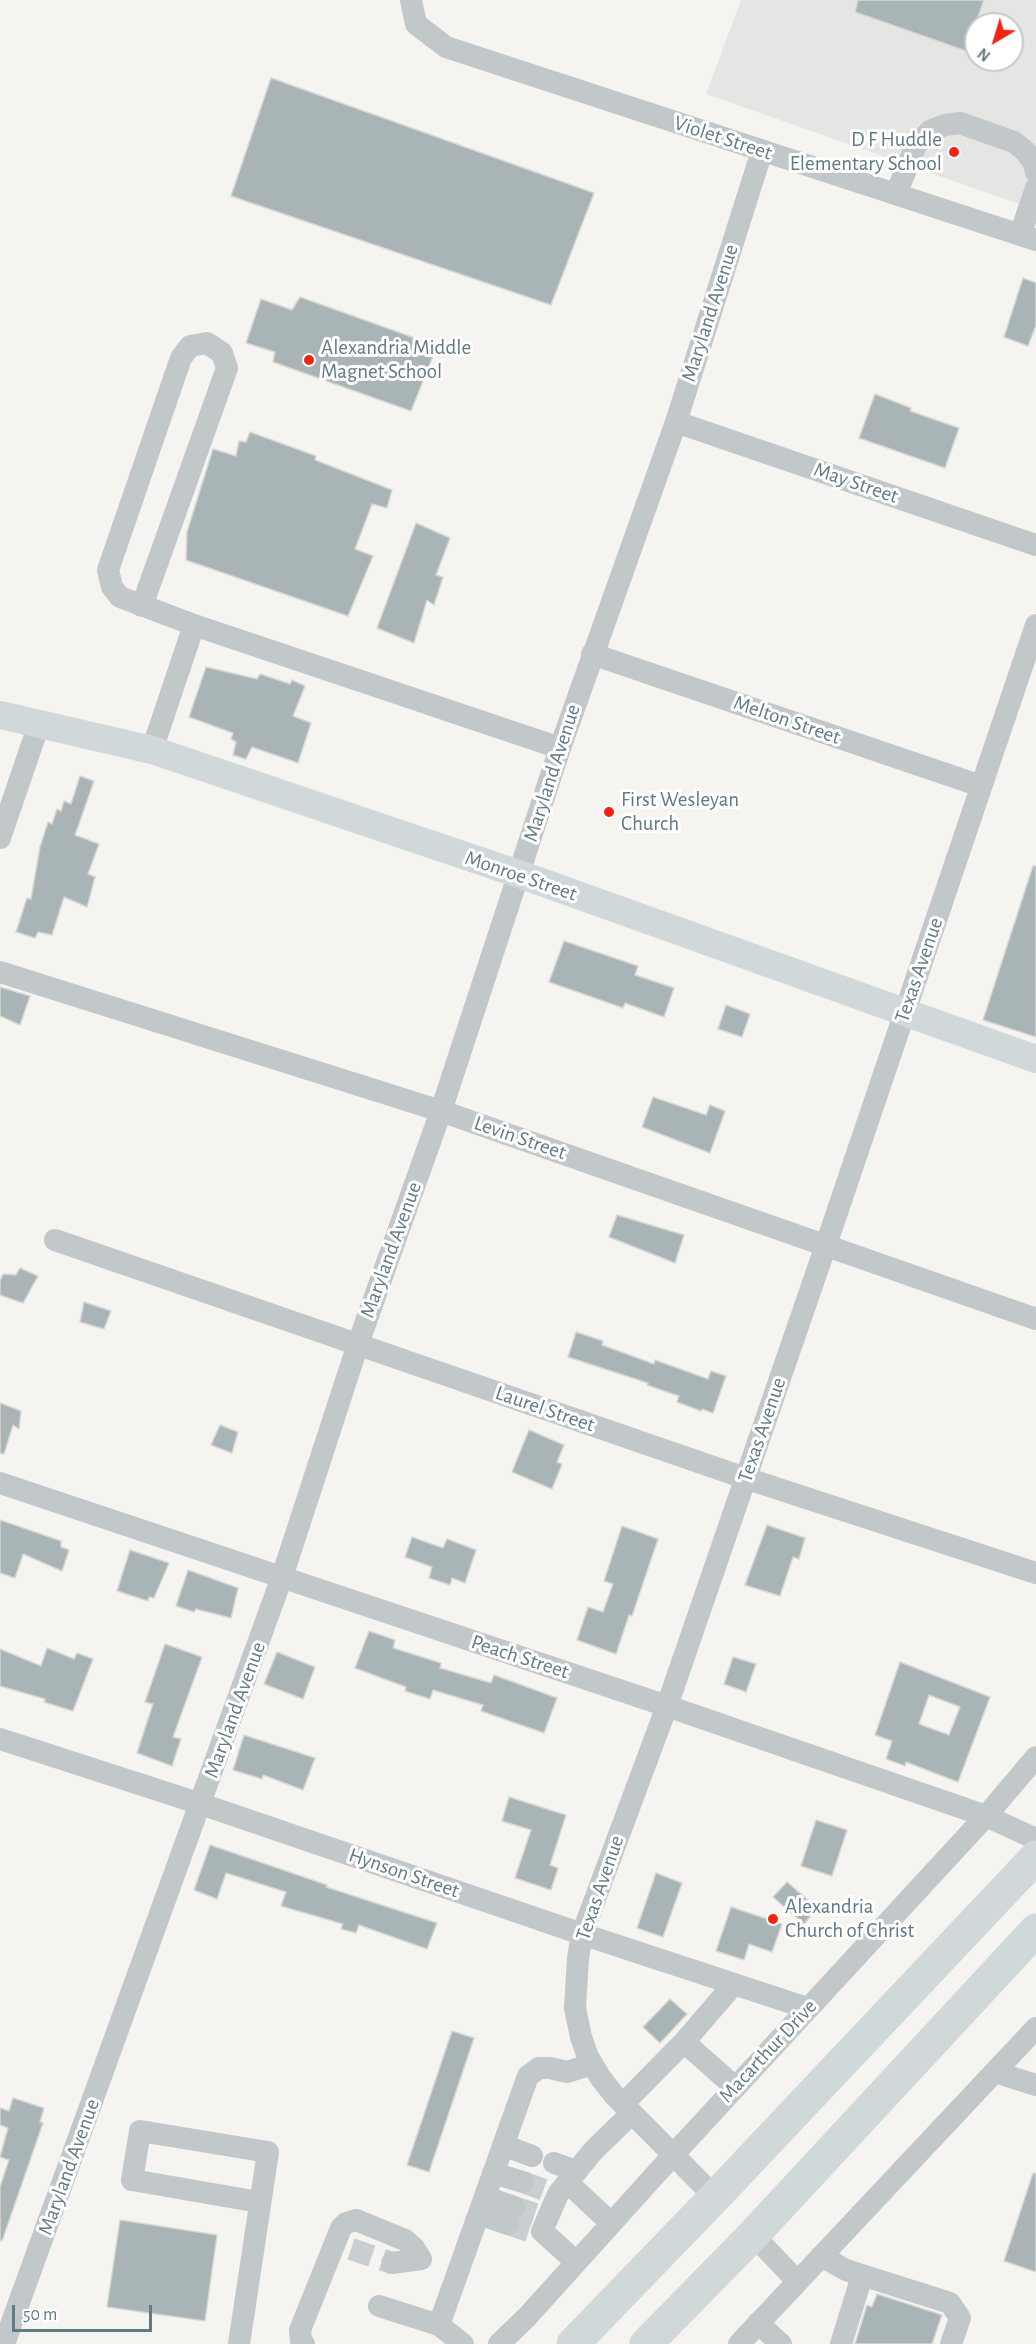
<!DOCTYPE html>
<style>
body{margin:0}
#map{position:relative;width:1036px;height:2344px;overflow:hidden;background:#f5f4f0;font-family:"Alegreya Sans",sans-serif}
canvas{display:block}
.north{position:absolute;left:964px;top:12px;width:60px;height:60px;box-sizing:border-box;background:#fff;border:2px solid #c0cace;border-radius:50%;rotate:218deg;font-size:16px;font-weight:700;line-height:24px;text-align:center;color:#617a84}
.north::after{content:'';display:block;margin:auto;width:21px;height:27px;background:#f12414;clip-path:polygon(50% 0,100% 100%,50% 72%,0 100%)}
.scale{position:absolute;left:12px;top:2305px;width:140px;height:27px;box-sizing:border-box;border:3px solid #617a84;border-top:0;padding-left:8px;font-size:18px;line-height:21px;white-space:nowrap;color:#617a84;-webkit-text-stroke:4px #fff;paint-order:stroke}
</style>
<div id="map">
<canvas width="1036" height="2344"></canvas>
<div class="north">N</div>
<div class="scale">50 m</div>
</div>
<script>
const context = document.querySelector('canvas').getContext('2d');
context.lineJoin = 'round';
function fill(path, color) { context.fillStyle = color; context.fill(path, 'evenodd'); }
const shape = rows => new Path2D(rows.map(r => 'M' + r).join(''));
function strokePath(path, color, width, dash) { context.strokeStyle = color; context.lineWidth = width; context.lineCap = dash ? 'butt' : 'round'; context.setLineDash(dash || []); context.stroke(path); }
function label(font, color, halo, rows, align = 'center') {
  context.font = font + ' "Alegreya Sans",sans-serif'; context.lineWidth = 6; context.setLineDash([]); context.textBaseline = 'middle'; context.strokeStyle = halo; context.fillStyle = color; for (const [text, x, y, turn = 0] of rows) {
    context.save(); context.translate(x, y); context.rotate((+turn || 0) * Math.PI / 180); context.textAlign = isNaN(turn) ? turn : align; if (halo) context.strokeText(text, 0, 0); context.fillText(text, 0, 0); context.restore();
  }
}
fill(shape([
 [741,0,1036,0,1036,210,706,94],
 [976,24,1012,24,1012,60,976,60]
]), '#e5e6e4');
const building = shape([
 [858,0,984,0,966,51,855,12,858,0],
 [271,78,594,193,551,305,231,196,271,78],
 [1023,278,1036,283,1036,325,1028,346,1004,337,1023,278],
 [300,297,437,346,411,411,273,362,275,352,246,343,261,299,292,310,300,297],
 [875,394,911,408,910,411,959,428,945,468,859,438,875,394],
 [250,432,316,456,315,460,392,490,387,508,372,504,355,549,373,556,348,616,186,560,187,532,213,449,236,456,239,441,246,442,250,432],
 [416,523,450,538,436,575,443,577,434,605,427,600,414,643,377,628,416,523],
 [206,667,257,679,260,674,290,684,292,680,305,686,293,716,311,723,298,763,252,747,246,759,233,755,236,742,231,739,233,733,189,717,206,667],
 [80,776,94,781,75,835,99,844,88,874,95,877,87,907,64,897,52,935,38,932,35,938,16,932,27,898,31,899,40,847,48,822,52,824,57,809,61,811,64,801,71,804,80,776],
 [1033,866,1036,866,1036,1037,983,1020,1033,866],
 [564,941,638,966,635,975,674,988,664,1017,625,1003,623,1008,549,982,564,941],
 [0,987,30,996,20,1025,0,1016,0,987],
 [726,1005,750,1014,742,1037,718,1029,726,1005],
 [653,1097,706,1115,710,1105,725,1111,710,1153,642,1127,653,1097],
 [617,1215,684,1235,675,1263,609,1237,617,1215],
 [20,1268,38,1276,23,1303,0,1295,0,1281,3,1274,16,1275,20,1268],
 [84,1302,111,1311,104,1329,80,1322,84,1302],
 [576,1332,603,1341,602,1345,654,1364,655,1360,708,1379,711,1371,726,1376,713,1413,702,1409,701,1411,677,1402,679,1396,647,1385,648,1383,568,1357,576,1332],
 [0,1403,21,1411,19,1429,13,1425,4,1454,0,1453,0,1403],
 [220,1425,238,1432,232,1453,211,1445,220,1425],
 [529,1430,564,1445,557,1462,562,1464,552,1489,512,1472,529,1430],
 [0,1520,61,1541,61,1547,69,1550,62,1571,23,1554,15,1578,0,1573,0,1520],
 [767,1525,805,1538,799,1559,793,1557,780,1596,745,1585,767,1525],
 [622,1526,658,1539,632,1616,629,1615,616,1654,577,1640,588,1607,603,1612,613,1584,604,1581,622,1526],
 [412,1537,443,1548,447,1539,476,1550,465,1583,452,1578,450,1585,429,1578,432,1567,405,1557,412,1537],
 [130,1550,169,1563,154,1598,149,1597,148,1601,117,1591,130,1550],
 [188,1570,238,1588,231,1618,196,1609,194,1612,176,1606,188,1570],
 [369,1631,395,1640,393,1648,441,1663,440,1668,491,1683,494,1675,557,1698,544,1733,481,1711,483,1705,433,1690,430,1699,405,1691,406,1687,355,1668,369,1631],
 [165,1644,202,1657,173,1737,181,1739,172,1766,137,1753,153,1704,145,1702,165,1644],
 [47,1648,74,1659,77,1653,93,1659,73,1711,44,1702,45,1699,0,1686,0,1649,41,1666,47,1648],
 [277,1652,315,1667,303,1699,264,1684,277,1652],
 [733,1657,756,1664,746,1692,724,1684,733,1657],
 [900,1662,990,1697,958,1782,906,1762,905,1766,886,1759,892,1741,875,1735,900,1662],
 [929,1695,960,1707,949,1735,919,1724,929,1695],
 [244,1735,315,1758,303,1790,263,1775,262,1779,233,1770,244,1735],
 [509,1797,566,1815,550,1865,558,1868,551,1890,515,1878,531,1830,502,1821,509,1797],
 [816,1820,847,1830,832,1876,801,1866,816,1820],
 [210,1845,327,1885,326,1887,437,1923,427,1949,359,1925,356,1933,341,1929,343,1924,281,1906,286,1892,226,1873,217,1899,194,1890,210,1845],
 [656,1873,682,1883,663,1937,637,1928,656,1873],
 [787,1882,817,1908,804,1924,773,1897,787,1882],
 [731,1907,782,1924,772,1952,749,1944,744,1960,716,1951,731,1907],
 [670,1999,687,2014,660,2043,643,2027,670,1999],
 [452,2031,474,2038,429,2172,407,2165,452,2031],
 [13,2098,44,2108,40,2122,43,2123,2,2241,0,2240,0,2187,9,2160,0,2157,8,2128,0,2125,0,2108,9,2111,13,2098],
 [1033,2173,1036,2174,1036,2272,1004,2261,1033,2173],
 [120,2220,217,2235,205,2321,107,2307,120,2220],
 [877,2294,942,2315,932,2344,855,2344,867,2305,872,2307,877,2294]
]);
fill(building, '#a8b4b6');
strokePath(building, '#d6d6d3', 1.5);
strokePath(shape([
 [523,2182,544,2190],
 [514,2207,535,2214],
 [508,2224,529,2231],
 [351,2249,392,2263]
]), '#c9cfd0', 22, [22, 11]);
strokePath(shape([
 [411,0,416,24,446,47,1036,240],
 [896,194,916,145,930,131,945,125,960,123,1014,142,1025,151,1034,163,1036,172],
 [1020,235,1036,188],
 [676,422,1036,545],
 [142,606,227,368,222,353,207,343,190,346,181,358,108,570,112,587,120,597,194,625],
 [592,654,981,786],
 [152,750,194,625,560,748],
 [0,838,39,724],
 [0,972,441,1111,1036,1319],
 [55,1240,745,1478,1036,1573],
 [0,1483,667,1706,986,1816,1036,1839],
 [0,1739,201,1804,582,1934,807,2008],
 [684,2042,734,1984],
 [995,2072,1036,2085],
 [623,2104,684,2042,735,2087],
 [503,2145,532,2156],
 [554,2163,576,2171],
 [493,2173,523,2182],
 [567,2182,611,2223],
 [485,2197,514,2207],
 [715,2197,614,2095,600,2077,588,2057,581,2037,575,2008,578,1958,582,1934,667,1706,826,1245,1036,625],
 [479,2214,508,2224],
 [753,2235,797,2281],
 [821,2256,846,2270,950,2303,960,2318,951,2344],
 [576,2262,542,2231,558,2194,593,2151,631,2114],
 [392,2263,421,2259],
 [379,2306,439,2325],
 [758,2323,781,2344],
 [4,2344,282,1577,358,1344,441,1111,560,748,676,422,762,151],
 [239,2344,268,2152,140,2131,132,2180,259,2202],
 [304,2344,301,2341,300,2330,341,2228,346,2223,356,2220,405,2240,414,2248,421,2259],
 [463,2344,439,2325,528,2076,539,2068,550,2068,567,2072,592,2064],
 [499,2344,527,2317,674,2154,986,1816,1036,1757],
 [739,2344,1036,2028],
 [841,2344,862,2276]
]), '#c2c7c9', 22);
strokePath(shape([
 [0,715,152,750,519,874,1036,1059]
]), '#d0d8da', 28);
strokePath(shape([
 [573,2344,715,2197,1036,1857],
 [646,2344,753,2235,1036,1930]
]), '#d0d8da', 33);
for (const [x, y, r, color] of [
 [954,152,6,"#f12414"],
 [309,360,6,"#f12414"],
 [609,812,6,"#f12414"],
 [773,1919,6,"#f12414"]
]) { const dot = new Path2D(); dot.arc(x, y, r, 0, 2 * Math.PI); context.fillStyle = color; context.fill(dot); strokePath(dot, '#fff', 2); }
label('21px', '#617a84', '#fff', [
 ["Violet Street",723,138,18],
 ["Maryland Avenue",710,313,-72],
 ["May Street",856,483,19],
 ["Melton Street",787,720,19],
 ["Maryland Avenue",552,773,-72],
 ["Monroe Street",521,876,19],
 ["Texas Avenue",919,970,-71],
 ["Levin Street",520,1138,19],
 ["Maryland Avenue",391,1250,-70],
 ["Laurel Street",545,1409,19],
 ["Texas Avenue",762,1430,-71],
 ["Peach Street",520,1657,18],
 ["Maryland Avenue",235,1710,-70],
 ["Hynson Street",404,1873,19],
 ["Texas Avenue",600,1888,-71],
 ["Macarthur Drive",768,2051,-47],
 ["Maryland Avenue",69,2167,-70]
]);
label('21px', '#617a84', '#fff', [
 ["D F Huddle",942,140,"right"],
 ["Elementary School",942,164,"right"],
 ["Alexandria Middle",321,348],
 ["Magnet School",321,372],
 ["First Wesleyan",621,800],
 ["Church",621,824],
 ["Alexandria",785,1907],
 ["Church of Christ",785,1931]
], 'left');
</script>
